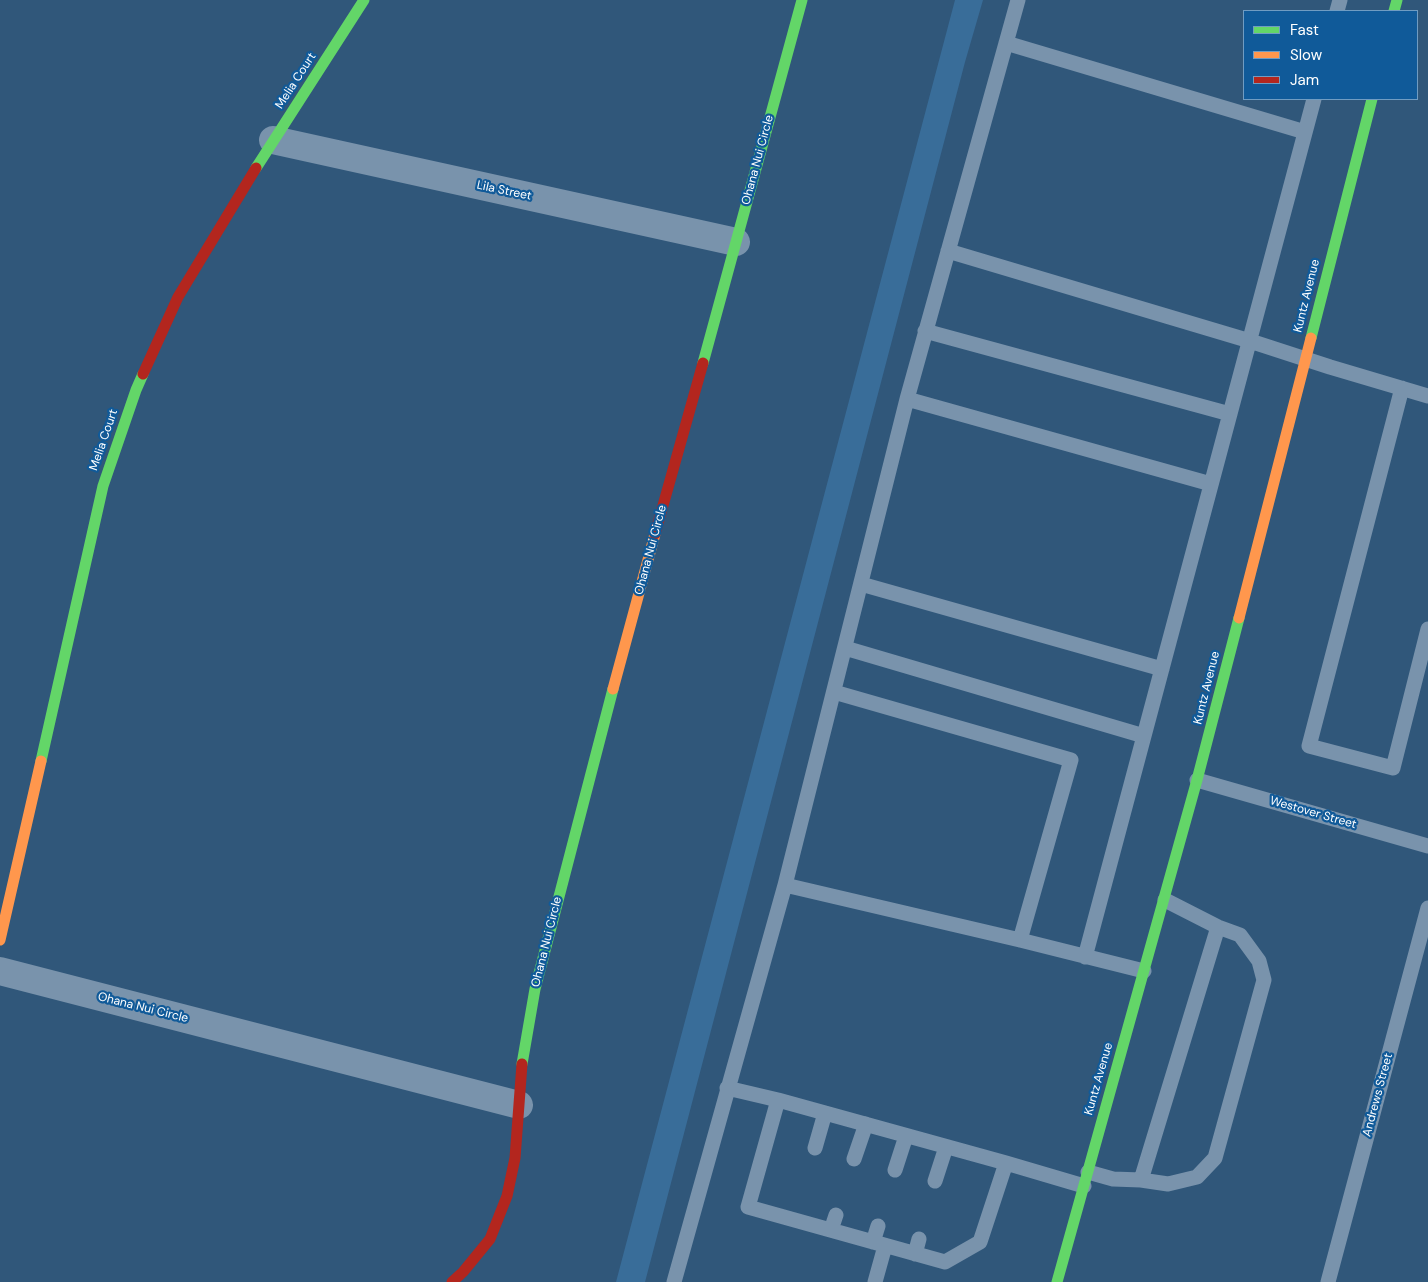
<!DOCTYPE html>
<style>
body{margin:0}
#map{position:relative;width:1428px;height:1282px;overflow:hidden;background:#30577a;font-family:"DM Sans",sans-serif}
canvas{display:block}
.legend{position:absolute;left:1243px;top:10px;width:175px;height:90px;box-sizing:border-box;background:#105a99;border:1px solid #709cc2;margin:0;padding:6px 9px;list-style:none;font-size:15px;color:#fff}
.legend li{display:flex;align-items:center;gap:10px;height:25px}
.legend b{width:25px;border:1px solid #709cc2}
</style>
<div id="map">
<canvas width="1428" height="1282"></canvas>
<ul class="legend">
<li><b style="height:6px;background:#63d668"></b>Fast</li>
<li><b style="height:6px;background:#ff974d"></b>Slow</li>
<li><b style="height:6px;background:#b3261e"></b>Jam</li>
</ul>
</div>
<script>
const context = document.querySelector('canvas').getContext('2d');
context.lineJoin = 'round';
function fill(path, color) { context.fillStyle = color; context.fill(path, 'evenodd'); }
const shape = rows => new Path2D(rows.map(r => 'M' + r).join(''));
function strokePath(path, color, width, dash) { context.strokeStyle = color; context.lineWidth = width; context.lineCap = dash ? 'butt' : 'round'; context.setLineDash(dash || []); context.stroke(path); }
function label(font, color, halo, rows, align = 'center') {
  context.font = font + ' "DM Sans",sans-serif'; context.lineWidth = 4.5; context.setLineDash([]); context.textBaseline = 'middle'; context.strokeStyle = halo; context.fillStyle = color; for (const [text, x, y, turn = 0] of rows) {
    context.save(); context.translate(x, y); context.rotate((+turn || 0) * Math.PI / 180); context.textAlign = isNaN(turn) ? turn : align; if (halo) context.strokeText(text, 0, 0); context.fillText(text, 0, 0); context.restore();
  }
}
fill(shape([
 [955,0,983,0,965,62,645,1282,616,1282]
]), '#396d99');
strokePath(shape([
 [1337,11,1340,0],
 [1006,43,1305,132],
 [948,251,1250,341,1330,367,1428,396],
 [925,331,1230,414],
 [1402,388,1309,746,1393,768,1428,629],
 [907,399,1211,484],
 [861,584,1162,669],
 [845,648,1144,736],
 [834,692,1071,760,1020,940],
 [1197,780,1428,846],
 [785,885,907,399,1018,0],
 [1085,957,1314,99],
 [727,1088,778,1100],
 [815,1148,825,1113],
 [854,1159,866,1124],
 [1006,1163,980,1242,945,1262,748,1207,778,1100,1006,1163,1084,1186],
 [895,1170,906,1136],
 [1088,1172,1113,1179,1141,1180,1168,1184,1197,1177,1215,1158,1264,980,1259,961,1240,935,1218,927,1165,900],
 [1141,1180,1218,927],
 [935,1181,946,1147],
 [831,1230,836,1215],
 [873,1242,878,1226],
 [915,1254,919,1239],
 [674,1282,785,885,1020,940,1144,971],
 [875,1282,885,1246],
 [1328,1282,1428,908]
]), '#7993ac', 15);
strokePath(shape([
 [273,140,736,242],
 [0,971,519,1105]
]), '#7993ac', 28);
strokePath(shape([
 [1394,11,1397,0],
 [256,168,364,0],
 [1311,338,1372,99],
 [703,363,802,0],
 [41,761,103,486,136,390,143,374],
 [522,1064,535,989,613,689],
 [1057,1282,1197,780,1239,618]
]), '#63d668', 11);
strokePath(shape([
 [1239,618,1311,338],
 [613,689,655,534],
 [0,940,41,761]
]), '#ff974d', 11);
strokePath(shape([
 [143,374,178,297,256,168],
 [655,534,703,363],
 [452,1282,463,1272,490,1239,507,1196,515,1158,522,1064]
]), '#b3261e', 11);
label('12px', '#fff', '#105a99', [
 ["Melia Court",296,81,-57],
 ["Ohana Nui Circle",758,160,-75],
 ["Lila Street",504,191,12],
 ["Kuntz Avenue",1307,296,-76],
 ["Melia Court",104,440,-71],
 ["Ohana Nui Circle",651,550,-75],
 ["Kuntz Avenue",1207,688,-76],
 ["Westover Street",1313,813,16],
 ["Ohana Nui Circle",547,942,-76],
 ["Ohana Nui Circle",143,1008,14],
 ["Kuntz Avenue",1099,1079,-74],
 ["Andrews Street",1378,1095,-75]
]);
</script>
